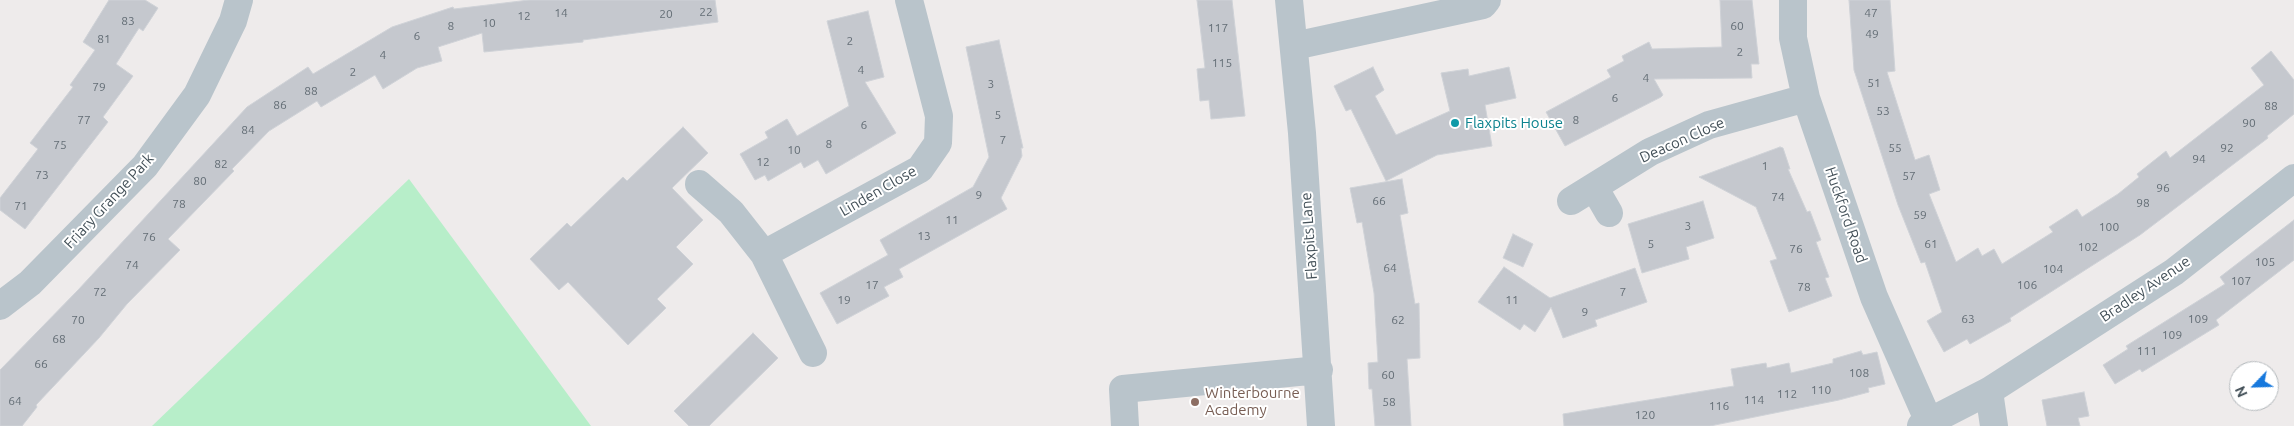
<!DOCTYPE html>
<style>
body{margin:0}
#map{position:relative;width:2294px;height:426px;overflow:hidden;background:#eeebeb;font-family:Ubuntu,sans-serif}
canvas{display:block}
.north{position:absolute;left:2229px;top:361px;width:50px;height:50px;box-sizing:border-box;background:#fff;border:1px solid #b4b9bc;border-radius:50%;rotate:246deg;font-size:14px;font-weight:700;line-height:20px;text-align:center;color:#435058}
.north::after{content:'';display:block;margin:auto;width:18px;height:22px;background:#1678dd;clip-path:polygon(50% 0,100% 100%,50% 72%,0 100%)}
</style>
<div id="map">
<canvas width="2294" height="426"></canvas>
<div class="north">N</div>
</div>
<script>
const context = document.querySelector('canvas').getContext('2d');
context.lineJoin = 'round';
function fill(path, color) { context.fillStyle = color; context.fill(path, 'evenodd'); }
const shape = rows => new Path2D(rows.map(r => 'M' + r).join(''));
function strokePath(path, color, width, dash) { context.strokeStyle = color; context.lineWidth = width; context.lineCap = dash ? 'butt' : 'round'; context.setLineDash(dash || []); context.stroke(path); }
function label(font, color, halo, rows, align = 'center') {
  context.font = font + ' Ubuntu,sans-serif'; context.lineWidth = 4; context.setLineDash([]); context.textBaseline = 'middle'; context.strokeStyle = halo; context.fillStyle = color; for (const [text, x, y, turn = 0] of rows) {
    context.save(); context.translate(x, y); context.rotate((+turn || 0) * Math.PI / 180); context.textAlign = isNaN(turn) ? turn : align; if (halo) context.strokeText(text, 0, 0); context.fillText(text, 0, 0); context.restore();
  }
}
fill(shape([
 [409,179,591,426,152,426]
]), '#b7eec9');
const building = shape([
 [109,0,145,0,158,8,143,31,139,28,116,64,133,76,103,117,108,122,25,229,0,210,0,198,38,149,30,143,73,87,70,85,95,50,83,42,109,0],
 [529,0,715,0,718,22,583,40,583,42,484,52,482,33,438,47,442,61,417,68,383,89,375,75,321,107,317,101,269,131,232,169,234,171,168,239,180,250,127,304,99,338,36,405,37,407,22,426,0,426,0,370,78,290,247,107,308,67,313,74,392,27,453,7,454,9,529,0],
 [1197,0,1232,0,1245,116,1211,119,1209,100,1200,101,1197,69,1205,68,1197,0],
 [1720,0,1752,0,1759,64,1751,64,1752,78,1654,79,1663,95,1661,97,1565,146,1546,112,1611,77,1607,70,1624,61,1622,56,1649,42,1652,49,1722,47,1720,0],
 [1849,0,1890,0,1895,71,1887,72,1915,160,1929,155,1940,190,1929,194,1956,262,1978,248,1982,256,1994,249,2002,264,2053,232,2049,227,2077,209,2082,217,2118,194,2139,177,2137,174,2166,151,2170,158,2264,85,2251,68,2271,51,2294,80,2294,114,2267,136,2268,138,2140,235,2010,318,2011,321,1970,344,1967,339,1944,352,1927,321,1942,312,1925,262,1921,263,1898,205,1854,70,1849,0],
 [868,11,884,77,865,82,896,133,826,174,818,160,804,168,801,162,768,181,765,175,755,180,740,154,768,138,765,132,787,119,797,136,849,106,827,21,868,11],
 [999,40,1023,148,1021,148,1022,156,1001,198,1007,209,899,269,903,277,884,287,889,296,837,324,820,293,888,255,880,240,973,187,989,157,966,47,999,40],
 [1373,67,1384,90,1375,96,1396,135,1450,111,1441,73,1468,69,1469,76,1509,67,1516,98,1485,105,1492,146,1437,155,1386,181,1351,109,1346,111,1334,86,1373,67],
 [683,127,708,153,672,188,703,220,676,247,693,264,657,299,666,308,628,345,568,282,559,290,530,259,567,223,571,227,623,177,627,181,683,127],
 [1780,147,1783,148,1790,169,1788,169,1807,212,1810,211,1821,240,1816,242,1829,277,1825,278,1832,296,1789,312,1770,261,1777,259,1756,207,1699,177,1780,147],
 [1402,179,1408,213,1400,215,1415,304,1419,303,1420,358,1407,359,1411,426,1375,426,1372,389,1369,389,1368,363,1378,362,1374,293,1362,222,1357,223,1350,188,1402,179],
 [1703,201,1714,238,1686,247,1689,259,1642,273,1628,224,1703,201],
 [2294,220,2294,260,2216,320,2219,325,2142,372,2140,369,2115,384,2103,365,2128,349,2126,346,2225,284,2220,277,2294,220],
 [1513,234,1533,244,1523,267,1503,258,1513,234],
 [1504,267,1550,298,1635,268,1647,302,1595,320,1597,326,1563,338,1551,307,1535,332,1524,324,1520,330,1478,302,1504,267],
 [753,333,778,358,709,426,689,426,674,411,753,333],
 [1861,351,1863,355,1877,352,1885,384,1868,388,1869,392,1839,400,1710,426,1564,426,1563,414,1734,386,1731,369,1766,363,1767,368,1789,363,1791,373,1833,363,1833,359,1861,351],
 [2084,392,2089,416,2078,418,2080,426,2047,426,2042,400,2084,392]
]);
fill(building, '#c5c8ce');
strokePath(building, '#cfd2d7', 1);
strokePath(shape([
 [1289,0,1302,133,1321,426],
 [1793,0,1793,38,1806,98,1874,297,1929,422],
 [1294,46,1483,5,1487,0],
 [699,184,731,212,764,254,813,353],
 [1594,187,1609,213],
 [1571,201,1650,152,1709,125,1806,98],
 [764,254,920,169,938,143,939,116,909,0],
 [0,306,30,283,145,166,197,95,233,21,239,0],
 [1989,391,1994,426],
 [1125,426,1123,389,1319,370],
 [1921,426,1989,391,2174,272,2294,178]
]), '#b9c4cb', 28);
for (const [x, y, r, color] of [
 [1455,123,5,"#0f9aa8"],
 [1195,402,5,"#8d6e63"]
]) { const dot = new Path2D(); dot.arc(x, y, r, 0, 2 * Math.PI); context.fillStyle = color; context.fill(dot); strokePath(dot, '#fff', 2); }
label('12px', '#646e76', null, [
 ["22",706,12],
 ["14",561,13],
 ["47",1871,13],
 ["20",666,14],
 ["12",524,16],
 ["83",128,21],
 ["10",489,23],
 ["8",451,26],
 ["60",1737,26],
 ["117",1218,28],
 ["49",1872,34],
 ["6",417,36],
 ["81",104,39],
 ["2",850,41],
 ["2",1740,52],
 ["4",383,55],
 ["115",1222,63],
 ["4",861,70],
 ["2",353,72],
 ["4",1646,78],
 ["51",1874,83],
 ["3",991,84],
 ["79",99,87],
 ["88",311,91],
 ["6",1615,98],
 ["86",280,105],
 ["88",2271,106],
 ["53",1883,111],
 ["5",998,115],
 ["77",84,120],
 ["8",1576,120],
 ["90",2249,123],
 ["6",864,125],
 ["84",248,130],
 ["7",1003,140],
 ["8",829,144],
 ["75",60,145],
 ["55",1895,148],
 ["92",2227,148],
 ["10",794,150],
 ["94",2199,159],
 ["12",763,162],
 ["82",221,164],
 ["1",1765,166],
 ["73",42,175],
 ["57",1909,176],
 ["80",200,181],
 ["96",2163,188],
 ["9",979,195],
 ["74",1778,197],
 ["66",1379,201],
 ["98",2143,203],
 ["78",179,204],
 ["71",21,206],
 ["59",1920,215],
 ["11",952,220],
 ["3",1688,226],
 ["100",2109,227],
 ["13",924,236],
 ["76",149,237],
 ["5",1651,244],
 ["61",1931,244],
 ["102",2088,247],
 ["76",1796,249],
 ["105",2265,262],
 ["74",132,265],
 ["64",1390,268],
 ["104",2053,269],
 ["107",2241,281],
 ["17",872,285],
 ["106",2027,285],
 ["78",1804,287],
 ["72",100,292],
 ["7",1623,292],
 ["19",844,300],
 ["11",1512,300],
 ["9",1585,312],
 ["63",1968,319],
 ["109",2198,319],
 ["70",78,320],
 ["62",1398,320],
 ["109",2172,335],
 ["68",59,339],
 ["111",2147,351],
 ["66",41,364],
 ["108",1859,373],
 ["60",1388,375],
 ["110",1821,390],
 ["112",1787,394],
 ["114",1754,400],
 ["64",15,401],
 ["58",1389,402],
 ["116",1719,406],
 ["120",1645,415]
]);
label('15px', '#0d838f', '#fff', [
 ["Flaxpits House",1465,123]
], 'left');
label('15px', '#435058', '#fff', [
 ["Deacon Close",1682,140,-24],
 ["Linden Close",878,191,-30],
 ["Friary Grange Park",109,201,-47],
 ["Huckford Road",1846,215,71],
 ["Flaxpits Lane",1309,236,-94],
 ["Bradley Avenue",2145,289,-34]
]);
label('15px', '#785e54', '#fff', [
 ["Winterbourne",1205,393],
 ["Academy",1205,410]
], 'left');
</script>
